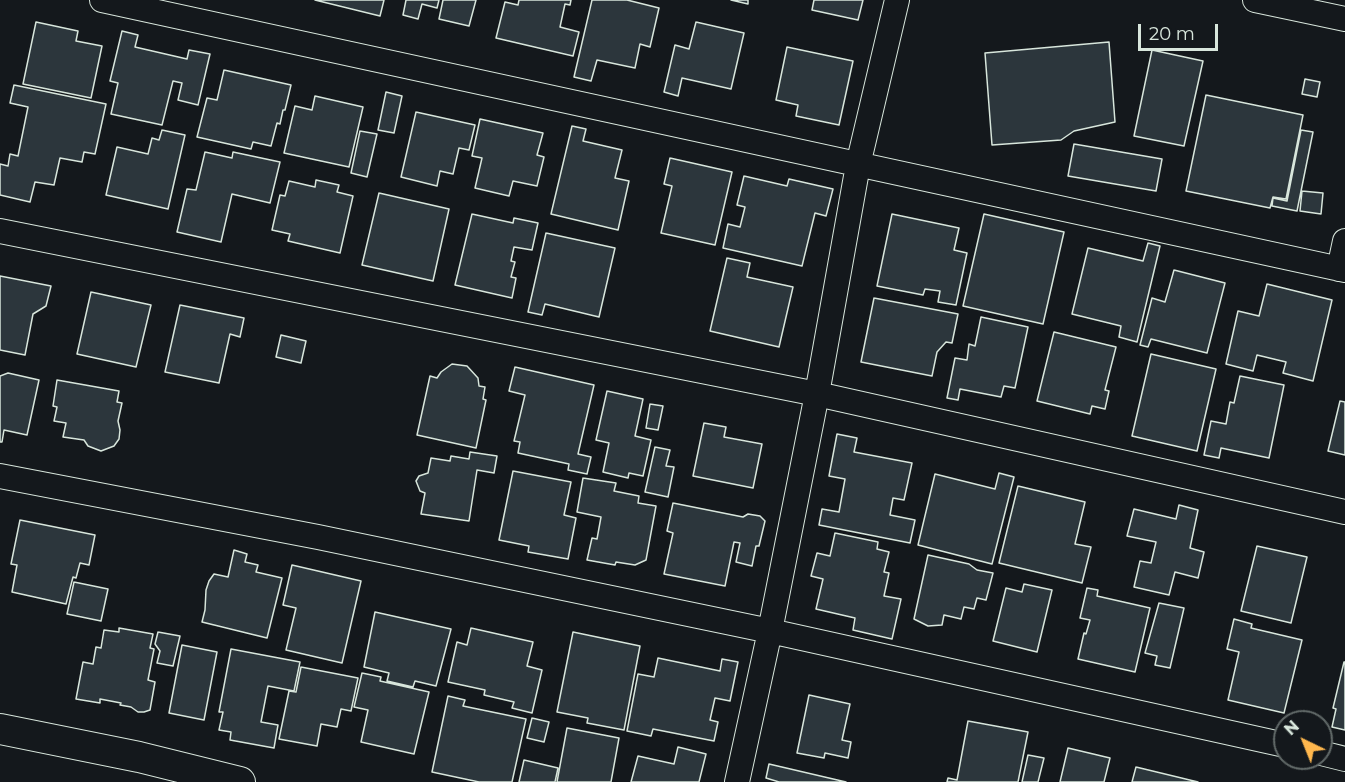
<!DOCTYPE html>
<style>
body{margin:0}
#map{position:relative;width:1345px;height:782px;overflow:hidden;background:#14181c;font-family:Montserrat,sans-serif}
canvas{display:block}
.north{position:absolute;left:1273px;top:710px;width:60px;height:60px;box-sizing:border-box;background:#14181c;border:2px solid #626a69;border-radius:50%;rotate:317deg;font-size:16px;font-weight:700;line-height:24px;text-align:center;color:#d8e6dc}
.north::after{content:'';display:block;margin:auto;width:21px;height:27px;background:#ffb74d;clip-path:polygon(50% 0,100% 100%,50% 72%,0 100%)}
.scale{position:absolute;left:1138px;top:24px;width:80px;height:27px;box-sizing:border-box;border:3px solid #d8e6dc;border-top:0;padding-left:8px;font-size:18px;line-height:21px;white-space:nowrap;color:#d8e6dc;-webkit-text-stroke:4px #14181c;paint-order:stroke}
</style>
<div id="map">
<canvas width="1345" height="782"></canvas>
<div class="north">N</div>
<div class="scale">20 m</div>
</div>
<script>
const context = document.querySelector('canvas').getContext('2d');
context.lineJoin = 'round';
function fill(path, color) { context.fillStyle = color; context.fill(path, 'evenodd'); }
const shape = rows => new Path2D(rows.map(r => 'M' + r).join(''));
function strokePath(path, color, width, dash) { context.strokeStyle = color; context.lineWidth = width; context.lineCap = dash ? 'butt' : 'round'; context.setLineDash(dash || []); context.stroke(path); }
const building = shape([
 [315,0,384,0,380,16,315,0],
 [406,0,439,0,437,8,422,4,418,19,403,15,406,0],
 [443,0,476,0,469,26,439,19,443,0],
 [519,0,571,0,570,5,565,4,560,27,579,32,573,56,496,38,505,2,518,5,519,0],
 [592,0,627,0,659,8,650,47,640,44,635,68,597,60,591,81,574,77,592,0],
 [731,0,748,0,748,4,731,0],
 [814,0,863,0,858,20,812,10,814,0],
 [36,22,78,31,76,41,102,46,91,98,23,84,36,22],
 [696,22,744,33,731,89,682,78,678,96,664,92,675,45,689,49,696,22],
 [122,31,138,35,135,47,187,59,189,50,210,54,198,105,178,100,182,83,173,81,162,125,111,114,118,83,110,81,122,31],
 [1109,42,1115,122,1074,131,1061,140,992,145,985,53,1109,42],
 [787,47,853,61,839,125,796,116,798,105,776,100,787,47],
 [1152,50,1203,61,1184,146,1134,136,1152,50],
 [224,70,291,85,285,110,283,110,280,124,277,123,271,146,253,142,251,149,197,137,207,98,217,100,224,70],
 [1305,79,1320,82,1317,97,1302,94,1305,79],
 [14,85,106,104,95,154,84,152,82,162,60,158,54,185,35,182,30,202,0,195,0,164,8,166,10,154,18,156,28,107,10,103,14,85],
 [386,92,402,96,394,133,378,130,386,92],
 [1206,95,1303,115,1286,199,1273,197,1270,208,1186,191,1206,95],
 [315,96,363,107,349,167,284,153,295,106,312,110,315,96],
 [416,112,475,125,469,150,459,148,453,174,440,171,437,186,401,177,416,112],
 [480,119,543,133,537,155,544,157,537,186,513,181,509,196,475,188,482,158,472,156,480,119],
 [572,126,586,129,583,141,622,150,615,178,629,181,618,230,551,214,572,126],
 [162,130,185,135,168,209,106,195,117,147,148,154,152,138,159,140,162,130],
 [1301,130,1313,132,1297,211,1272,206,1273,198,1287,201,1301,130],
 [360,131,377,134,367,177,351,173,360,131],
 [1074,144,1162,159,1156,191,1068,176,1074,144],
 [205,152,232,158,233,152,280,162,270,203,232,194,221,242,177,232,187,189,196,190,205,152],
 [670,158,732,172,715,245,661,233,672,186,664,184,670,158],
 [744,176,787,186,789,179,833,189,826,216,815,213,802,266,723,248,728,224,740,227,745,207,737,205,744,176],
 [316,180,339,185,337,192,353,196,340,253,288,241,290,234,272,230,280,195,285,196,289,181,315,187,316,180],
 [1302,191,1323,193,1321,214,1300,211,1302,191],
 [379,193,449,209,433,281,362,265,379,193],
 [472,214,513,223,514,218,538,223,532,250,514,247,511,261,515,262,511,277,516,278,512,298,455,285,472,214],
 [892,214,959,228,954,250,967,253,956,305,938,302,940,291,925,289,923,295,877,286,892,214],
 [984,214,1064,232,1043,324,963,306,984,214],
 [546,233,615,248,599,317,545,304,542,315,528,312,546,233],
 [1148,243,1160,246,1137,342,1119,337,1121,326,1072,314,1088,248,1143,261,1148,243],
 [727,258,750,263,747,277,793,287,779,347,710,331,727,258],
 [1174,270,1225,283,1207,353,1151,339,1148,347,1140,345,1152,298,1165,302,1174,270],
 [0,276,51,286,46,306,33,314,25,355,0,350,0,276],
 [1267,284,1332,300,1313,381,1283,373,1286,362,1257,355,1253,371,1226,364,1238,311,1259,316,1267,284],
 [91,292,151,305,136,367,77,354,91,292],
 [874,298,958,314,952,343,946,342,937,352,932,376,861,362,874,298],
 [180,305,244,318,240,337,230,334,219,383,165,372,180,305],
 [981,317,1028,327,1015,388,1004,386,1001,397,960,389,958,400,947,398,955,358,967,360,969,344,975,346,981,317],
 [1054,332,1116,347,1105,390,1109,391,1105,409,1092,406,1090,414,1037,401,1054,332],
 [281,335,306,341,301,363,276,357,281,335],
 [1151,354,1216,369,1197,451,1132,436,1151,354],
 [452,364,467,366,478,378,479,386,485,387,483,399,486,400,476,448,417,435,430,376,437,378,441,372,452,364],
 [515,367,594,385,578,454,591,457,587,474,568,470,569,464,518,453,520,442,514,441,525,395,509,391,515,367],
 [8,373,39,380,27,435,4,430,2,442,0,442,0,376,8,373],
 [1240,376,1284,385,1269,458,1221,448,1219,458,1204,455,1211,421,1226,424,1230,402,1234,403,1240,376],
 [57,380,119,391,117,402,122,403,118,421,120,430,119,439,114,446,101,451,88,446,84,440,63,437,66,423,54,421,57,407,53,406,57,380],
 [607,391,643,399,635,436,651,440,643,476,629,473,628,478,603,472,609,443,596,440,607,391],
 [1340,401,1345,402,1345,455,1328,451,1340,401],
 [650,404,663,406,658,430,646,428,650,404],
 [704,423,726,427,724,437,762,444,753,488,693,476,704,423],
 [837,434,857,438,854,452,912,463,904,500,893,498,890,515,915,520,910,543,819,525,822,509,839,512,845,479,829,476,837,434],
 [655,447,670,450,666,466,674,467,668,497,645,492,655,447],
 [470,452,497,456,494,473,477,470,469,521,421,514,425,493,420,491,416,481,419,476,428,473,431,458,450,461,451,456,469,459,470,452],
 [513,471,571,482,564,515,576,518,568,559,528,552,529,546,499,540,513,471],
 [999,473,1014,477,992,564,918,545,935,474,995,489,999,473],
 [583,478,616,483,614,491,639,496,638,503,656,506,646,560,635,565,616,562,615,565,587,560,592,538,597,539,601,517,577,512,583,478],
 [1018,486,1085,502,1075,544,1091,547,1082,583,999,563,1018,486],
 [673,503,743,517,748,514,760,516,765,521,759,546,756,546,752,566,736,562,740,543,734,542,725,586,664,574,673,533,667,531,673,503],
 [1179,505,1198,510,1190,548,1204,552,1198,578,1175,572,1169,595,1134,587,1140,561,1151,563,1156,542,1127,536,1134,509,1176,519,1179,505],
 [20,520,95,535,89,565,80,563,76,578,73,577,66,604,12,592,17,565,11,564,20,520],
 [835,533,878,542,877,549,889,552,884,572,889,573,884,596,901,599,892,639,853,630,855,618,816,609,823,579,811,576,817,553,830,556,835,533],
 [1257,546,1307,557,1291,623,1241,611,1257,546],
 [234,550,247,554,245,562,258,565,256,572,282,578,267,638,202,622,205,610,206,590,209,581,214,574,228,577,234,550],
 [928,555,969,564,977,570,993,573,986,600,977,598,974,609,964,607,961,619,944,615,942,625,928,626,914,619,928,555],
 [292,565,361,581,342,663,286,650,296,608,283,605,292,565],
 [74,582,108,589,101,621,67,614,74,582],
 [1024,584,1052,590,1037,652,993,641,1006,588,1022,592,1024,584],
 [1087,588,1098,590,1097,596,1150,608,1135,672,1078,659,1084,633,1086,634,1090,620,1080,618,1087,588],
 [1159,603,1184,608,1170,668,1155,665,1157,656,1145,653,1159,603],
 [375,612,451,629,436,686,415,681,413,687,387,681,389,673,364,667,375,612],
 [1234,619,1252,624,1251,628,1302,640,1284,713,1228,700,1239,652,1227,649,1234,619],
 [119,628,153,634,150,648,154,649,148,680,155,682,150,710,144,712,138,712,131,707,120,705,121,703,100,699,100,703,76,699,83,662,93,664,96,647,101,648,104,630,119,632,119,628],
 [471,628,533,642,527,666,542,670,532,713,512,708,514,702,484,695,485,690,448,682,457,642,467,645,471,628],
 [158,632,180,636,173,666,157,663,160,651,155,644,158,632],
 [573,632,640,646,624,730,587,723,588,718,557,712,573,632],
 [182,645,217,652,204,720,169,713,182,645],
 [231,649,300,662,294,691,268,686,261,722,278,725,274,748,230,740,231,732,219,730,223,712,219,712,231,649],
 [658,658,720,671,722,659,738,662,730,701,715,698,710,720,718,722,714,741,653,729,651,736,627,731,638,674,654,677,658,658],
 [1344,662,1345,662,1345,730,1332,727,1336,709,1333,708,1344,662],
 [301,667,358,678,351,711,341,709,337,727,321,724,317,746,279,739,289,691,296,692,301,667],
 [362,673,381,677,380,681,429,692,414,754,361,742,368,710,354,707,362,673],
 [809,695,850,704,842,740,851,742,848,758,825,753,824,758,797,753,809,695],
 [448,696,465,700,463,706,526,719,512,782,479,782,432,772,448,696],
 [532,718,549,722,544,742,527,738,532,718],
 [968,721,1028,732,1018,782,947,782,948,778,957,780,968,721],
 [567,728,619,738,611,782,557,782,567,728],
 [678,747,706,754,699,782,631,782,638,756,674,764,678,747],
 [1068,748,1110,758,1104,782,1060,782,1068,748],
 [1028,755,1044,758,1038,782,1022,782,1028,755],
 [524,760,558,768,555,782,519,782,524,760],
 [769,764,846,782,779,782,766,778,769,764],
 [1136,767,1198,782,1132,782,1136,767]
]);
fill(building, '#2c363c');
strokePath(building, '#d8e6dc', 1.5);
const minor = shape([
 [102,0,1345,270],
 [1255,0,1345,19],
 [0,231,817,394,1345,512],
 [1339,269,1345,241],
 [0,476,318,537,770,631,1285,745],
 [1321,753,1345,759],
 [737,782,770,631,817,394,858,165,897,0]
]);
const tertiary = shape([
 [0,729,139,757,240,782]
]);
strokePath(minor, '#d8e6dc', 26);
strokePath(tertiary, '#d8e6dc', 32);
strokePath(minor, '#14181c', 24);
strokePath(tertiary, '#14181c', 30);
</script>
